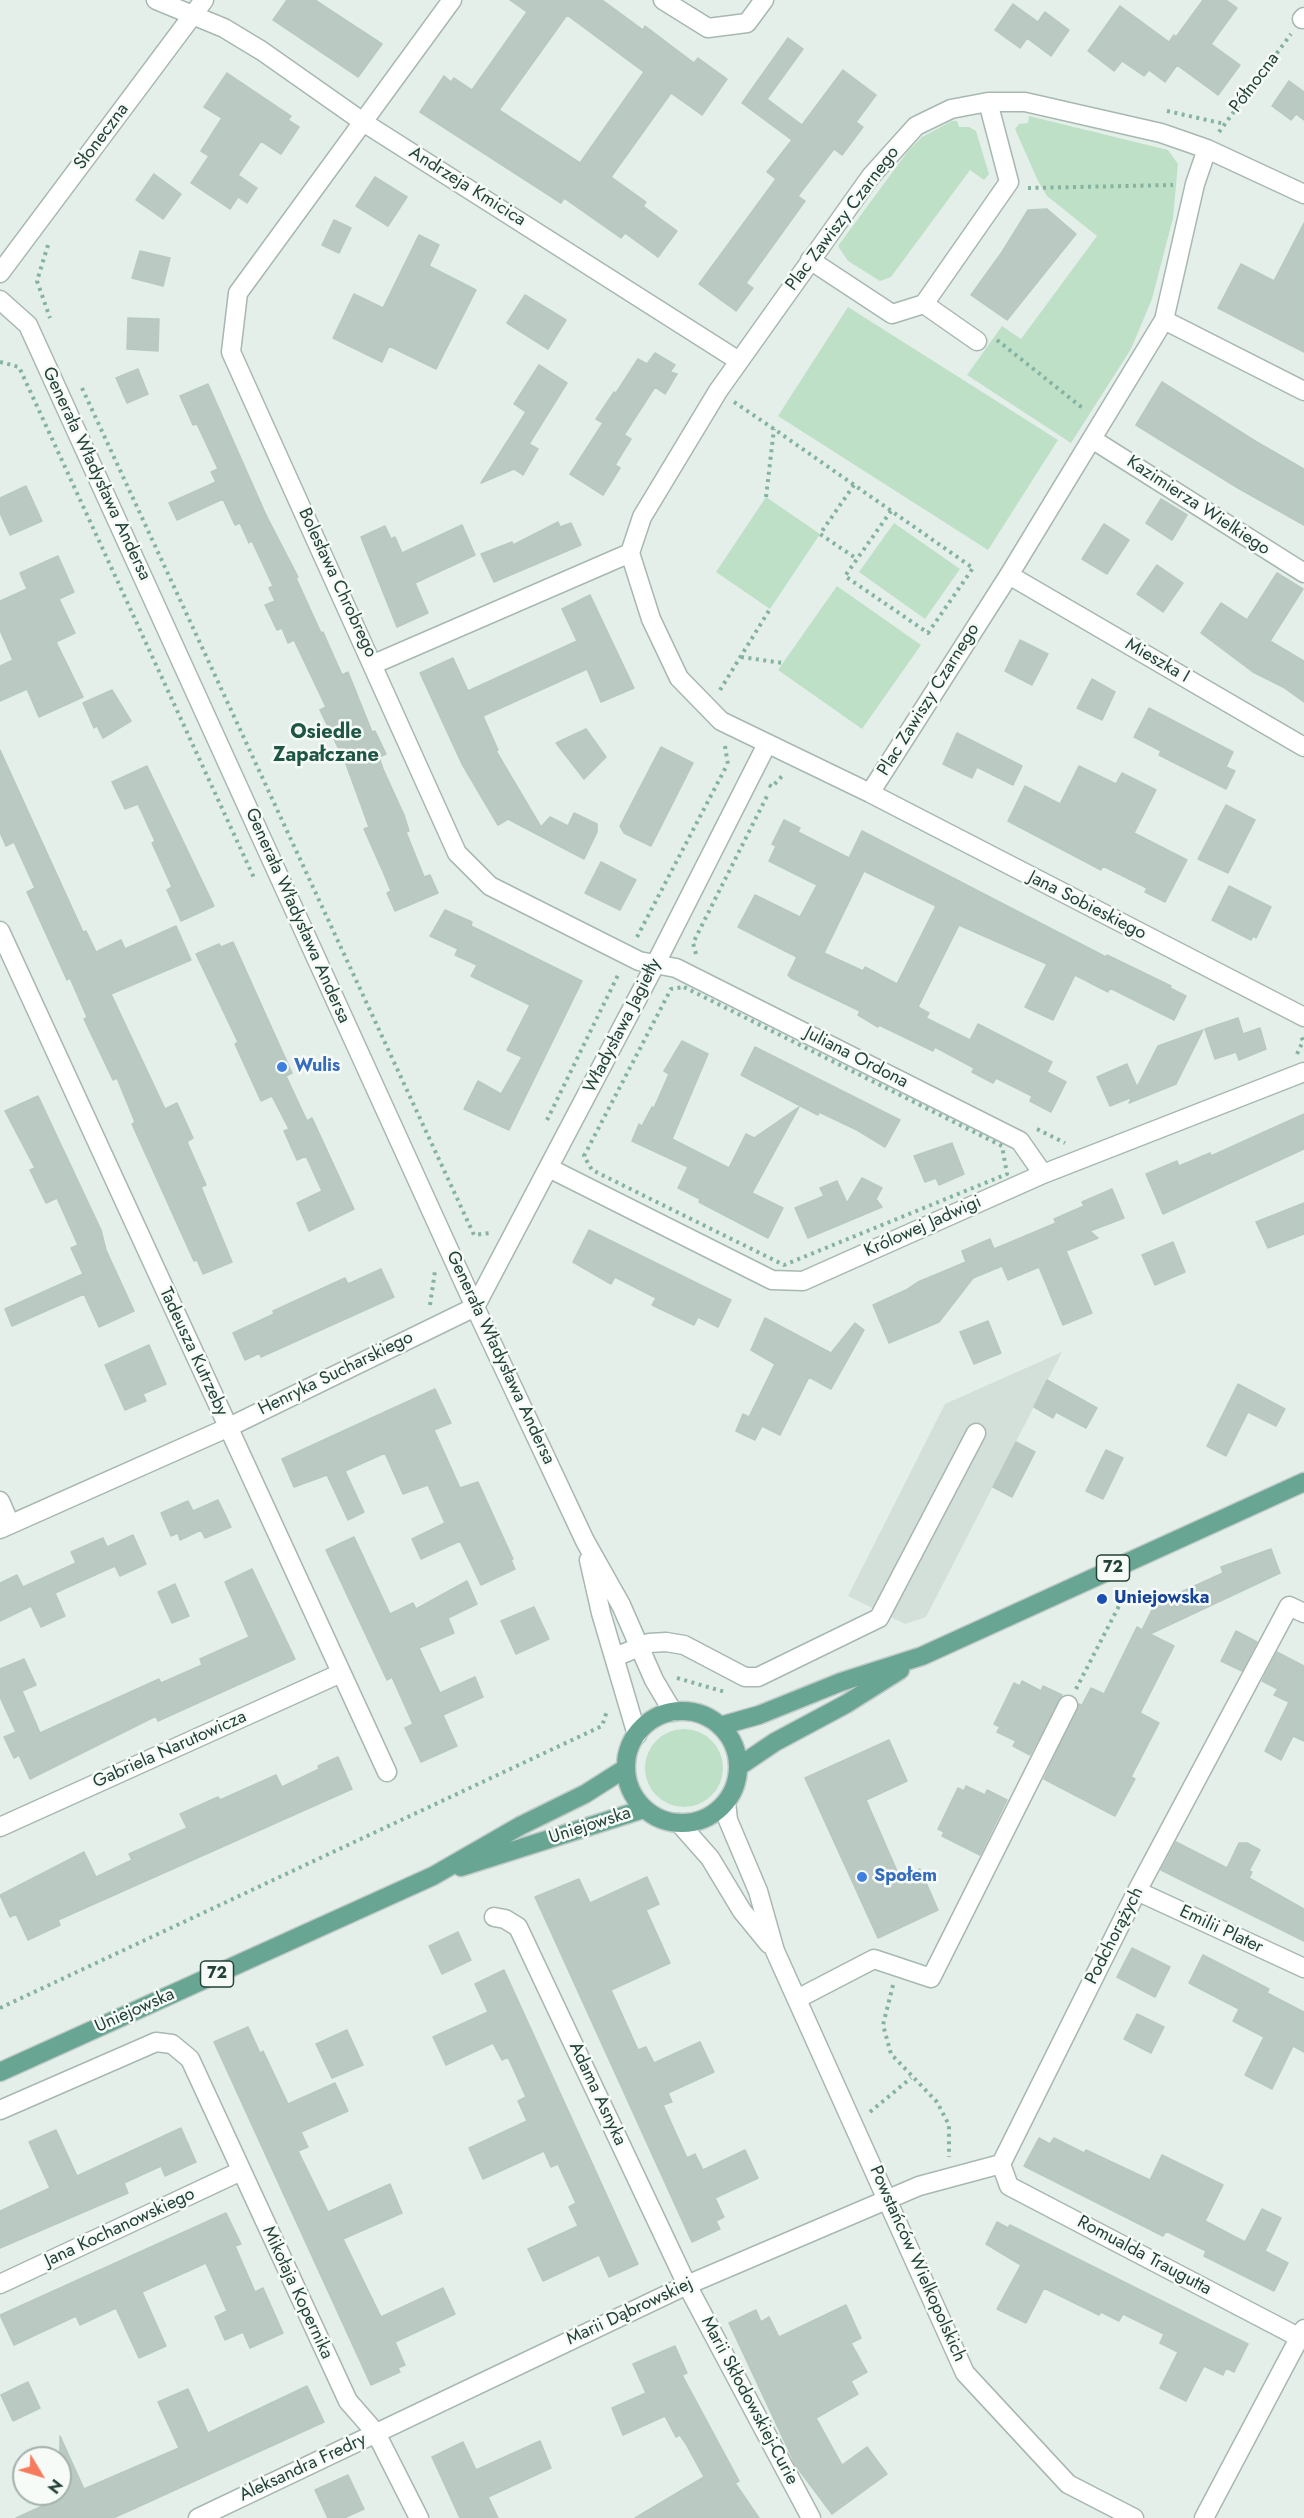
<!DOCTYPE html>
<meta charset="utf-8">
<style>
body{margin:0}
#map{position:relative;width:1304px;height:2518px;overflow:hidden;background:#e5efea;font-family:Jost,sans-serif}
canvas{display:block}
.north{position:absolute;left:12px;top:2446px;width:60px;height:60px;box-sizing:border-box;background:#f6fbf8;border:2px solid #a2b1ab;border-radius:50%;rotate:128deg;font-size:16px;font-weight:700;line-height:24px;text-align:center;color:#234238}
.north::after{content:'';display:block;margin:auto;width:21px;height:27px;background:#f67b5c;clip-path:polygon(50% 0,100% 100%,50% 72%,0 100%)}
</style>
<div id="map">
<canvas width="1304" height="2518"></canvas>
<div class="north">N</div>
</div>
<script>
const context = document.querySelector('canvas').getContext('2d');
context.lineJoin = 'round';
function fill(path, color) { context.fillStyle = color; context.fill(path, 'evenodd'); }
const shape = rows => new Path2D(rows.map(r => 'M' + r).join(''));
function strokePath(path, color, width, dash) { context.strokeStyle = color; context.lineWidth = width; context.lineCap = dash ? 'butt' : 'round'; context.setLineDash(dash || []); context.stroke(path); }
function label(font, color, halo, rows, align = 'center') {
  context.font = font + ' Jost,sans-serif'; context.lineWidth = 5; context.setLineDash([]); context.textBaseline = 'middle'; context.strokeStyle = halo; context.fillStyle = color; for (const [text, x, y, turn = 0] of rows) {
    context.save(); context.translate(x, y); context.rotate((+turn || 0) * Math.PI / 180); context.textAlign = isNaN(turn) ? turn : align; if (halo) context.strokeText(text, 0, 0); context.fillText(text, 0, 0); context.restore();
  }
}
fill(shape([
 [1062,1352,926,1617,905,1624,848,1596,945,1404]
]), '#d3dfd9');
fill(shape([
 [1029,116,1168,150,1178,164,1173,218,1152,299,1131,349,1071,443,967,375,1002,326,1021,339,1097,236,1047,196,1038,181,1015,129,1019,124,1028,123],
 [952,121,957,121,959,127,969,127,976,131,989,174,984,180,970,170,891,277,880,281,848,261,838,246,908,151,922,137],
 [848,307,1058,440,988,550,778,416],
 [766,497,820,534,770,609,716,572],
 [894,523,960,569,925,619,859,572],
 [837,586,921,645,862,729,778,670],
 '645 1768a39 39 0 1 1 78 0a39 39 0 1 1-78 0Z'
]), '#bee0c6');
const building = shape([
 [287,0,315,0,382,44,358,77,273,20,287,0],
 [510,0,602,0,643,30,645,26,694,63,698,58,727,79,702,115,671,93,611,177,646,202,643,206,677,231,658,257,625,233,621,238,564,198,561,203,420,112,444,76,451,82,454,78,472,90,527,12,510,0],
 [567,15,644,72,580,163,499,110,567,15],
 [1203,0,1226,0,1237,8,1211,44,1240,65,1218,95,1177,65,1165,82,1149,70,1144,76,1122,61,1114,71,1088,51,1120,6,1169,42,1174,35,1176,37,1203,0],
 [1013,4,1038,22,1045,12,1069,30,1051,56,1027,38,1020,48,995,30,1013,4],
 [788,38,803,49,767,99,802,125,843,70,876,95,856,122,863,127,842,155,834,149,798,196,805,201,746,283,753,288,736,311,699,284,776,179,767,172,792,140,742,103,788,38],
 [227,73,291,116,288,120,299,127,281,154,261,141,238,175,257,188,247,203,238,197,230,209,191,183,209,156,201,151,222,118,204,107,227,73],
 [1289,81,1304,92,1304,120,1296,114,1291,120,1272,106,1289,81],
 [154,174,181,194,163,219,136,200,154,174],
 [375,177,407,197,388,226,356,206,375,177],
 [1047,209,1076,234,1007,320,971,295,1002,252,1028,210,1047,209],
 [334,220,351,228,339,253,322,245,334,220],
 [1304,223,1304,352,1218,308,1241,264,1274,281,1304,223],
 [419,235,439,245,429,266,476,290,436,369,389,346,382,362,333,338,354,294,383,308,419,235],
 [140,251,170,258,163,286,132,278,140,251],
 [525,295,566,320,548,349,507,323,525,295],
 [128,318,159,319,158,351,127,349,128,318],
 [655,353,675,365,670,372,677,374,665,394,655,387,624,435,631,439,615,465,620,468,603,495,570,474,603,423,596,419,614,392,616,393,638,359,647,364,655,353],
 [539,365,567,383,529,444,538,449,523,475,514,469,481,483,526,412,514,404,539,365],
 [138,369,148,394,127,403,116,378,138,369],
 [1162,382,1255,441,1304,469,1304,525,1238,488,1136,425,1162,382],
 [208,384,266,515,298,577,296,578,321,633,323,632,342,675,348,672,372,732,375,731,386,754,379,757,383,769,404,815,409,831,406,832,424,877,430,875,438,893,395,911,387,893,391,891,384,874,364,829,369,827,346,764,320,710,326,707,294,640,288,643,282,628,277,630,265,605,275,601,269,588,273,586,252,541,249,543,240,523,235,525,223,499,177,520,169,503,216,482,211,472,218,469,197,424,193,425,180,396,208,384],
 [26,486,42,521,10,535,0,513,0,498,26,486],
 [1161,499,1187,515,1172,540,1146,523,1161,499],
 [558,522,560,527,571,523,581,545,494,582,481,554,512,542,513,545,558,522],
 [1104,524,1129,540,1107,574,1082,559,1104,524],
 [462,525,475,555,415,583,428,613,397,627,361,537,385,526,391,539,395,537,402,553,462,525],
 [58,556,74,592,59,599,75,633,56,642,83,697,39,717,27,689,0,701,0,666,13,660,0,630,0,601,27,589,20,573,58,556],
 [1157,565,1183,583,1163,612,1137,594,1157,565],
 [1277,573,1303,589,1270,641,1304,661,1304,702,1283,687,1253,672,1201,633,1221,603,1247,620,1277,573],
 [590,595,634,688,601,702,587,669,483,716,498,750,496,751,541,827,550,817,568,826,574,813,597,824,597,832,584,859,508,819,498,825,462,764,420,673,453,658,468,691,577,641,562,609,590,595],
 [1020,640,1048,654,1032,685,1005,671,1020,640],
 [1092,679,1115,692,1102,720,1077,708,1092,679],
 [112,690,131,721,103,738,97,726,94,728,83,703,112,690],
 [1149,708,1233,752,1226,767,1235,771,1226,789,1159,755,1161,751,1134,737,1149,708],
 [586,729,606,757,584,779,556,743,586,729],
 [957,733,1022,766,1013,785,977,767,972,778,943,764,957,733],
 [661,747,693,763,651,846,624,833,620,826,661,747],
 [0,750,83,932,86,931,96,952,121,940,125,949,176,926,191,960,111,994,165,1109,177,1103,193,1138,187,1142,206,1185,201,1187,232,1262,203,1274,197,1260,194,1261,132,1124,135,1122,117,1078,113,1080,84,1019,87,1017,70,978,67,980,27,892,35,888,14,842,6,846,0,832,0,750],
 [147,766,214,906,181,921,167,890,172,887,152,843,155,841,138,804,125,809,112,782,147,766],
 [1079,766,1116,784,1122,773,1156,790,1134,833,1187,860,1165,902,1145,892,1147,888,1103,866,1101,870,1008,821,1025,786,1060,804,1079,766],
 [1226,805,1255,820,1228,873,1198,859,1226,805],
 [784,820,800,828,798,832,849,858,862,831,1106,957,1107,955,1171,986,1170,988,1186,996,1174,1020,1110,988,1108,992,1075,975,1053,1020,1025,1007,1047,964,959,925,918,1007,929,1013,926,1018,970,1040,978,1024,1052,1062,1047,1072,1066,1082,1051,1112,1030,1101,1032,1096,996,1078,993,1083,972,1072,974,1068,935,1047,933,1051,879,1025,878,1027,858,1015,860,1011,791,978,788,975,797,957,738,927,755,895,800,917,817,885,769,861,776,846,772,844,784,820],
 [864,871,936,906,897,984,865,967,863,971,824,953,864,871],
 [601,862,636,880,620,910,585,893,601,862],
 [1229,886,1271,907,1256,938,1253,936,1251,940,1212,920,1229,886],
 [445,910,472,922,471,926,582,981,509,1130,464,1109,478,1081,501,1094,522,1057,507,1050,530,1005,471,976,477,965,455,955,458,949,430,936,445,910],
 [233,942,292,1073,286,1076,307,1121,312,1118,354,1209,309,1231,297,1203,322,1191,306,1156,297,1160,284,1131,289,1129,272,1096,261,1101,235,1044,238,1042,196,954,219,944,221,947,233,942],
 [1238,1018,1243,1034,1260,1028,1266,1049,1239,1060,1236,1052,1215,1059,1205,1029,1238,1018],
 [1203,1030,1176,1084,1129,1103,1132,1097,1110,1106,1097,1077,1127,1064,1137,1087,1158,1046,1203,1030],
 [682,1041,708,1054,672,1139,729,1168,746,1134,754,1138,799,1107,752,1193,783,1208,768,1238,699,1202,700,1199,678,1188,688,1167,632,1141,639,1124,642,1126,652,1107,654,1108,669,1074,664,1071,682,1041],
 [755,1047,900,1120,885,1147,857,1130,819,1112,818,1115,741,1075,755,1047],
 [38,1096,101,1230,106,1250,134,1311,99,1327,84,1294,12,1326,5,1309,83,1274,71,1248,78,1245,57,1198,46,1203,30,1170,35,1168,5,1111,38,1096],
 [1304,1114,1304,1149,1163,1214,1146,1174,1177,1161,1179,1166,1210,1153,1211,1156,1304,1114],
 [952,1143,964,1174,939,1185,936,1178,925,1182,914,1156,952,1143],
 [862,1178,882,1188,876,1199,882,1207,808,1238,795,1208,824,1196,820,1188,837,1181,847,1203,862,1178],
 [1112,1189,1124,1218,1090,1231,1098,1238,1066,1251,1092,1313,1063,1325,1039,1267,1008,1280,1002,1266,973,1278,939,1322,889,1343,873,1305,906,1290,918,1282,966,1262,962,1251,990,1239,994,1249,1056,1223,1054,1219,1084,1206,1082,1202,1112,1189],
 [1304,1203,1304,1234,1268,1248,1256,1222,1304,1203],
 [589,1230,731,1300,718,1327,698,1317,694,1325,652,1305,656,1298,615,1277,611,1284,573,1262,589,1230],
 [1173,1242,1185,1272,1155,1285,1142,1255,1173,1242],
 [381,1269,394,1297,261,1357,260,1353,245,1360,233,1333,274,1314,273,1311,345,1278,348,1284,381,1269],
 [765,1318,831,1353,855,1323,864,1330,831,1389,809,1377,780,1435,762,1426,755,1440,736,1431,743,1414,749,1417,775,1364,751,1350,765,1318],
 [988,1321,1001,1353,974,1364,960,1332,988,1321],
 [149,1345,166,1384,143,1394,146,1401,125,1410,105,1365,149,1345],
 [1047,1380,1097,1408,1086,1428,1056,1412,1053,1418,1034,1407,1047,1380],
 [1238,1384,1285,1409,1276,1426,1248,1412,1226,1456,1207,1446,1238,1384],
 [435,1389,451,1423,434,1430,460,1488,478,1482,513,1559,511,1560,515,1569,481,1585,460,1541,421,1559,412,1539,445,1523,428,1485,403,1494,385,1453,345,1471,364,1512,348,1520,327,1475,294,1487,282,1459,435,1389],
 [1016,1442,1035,1452,1012,1497,993,1487,1016,1442],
 [1106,1450,1123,1458,1103,1499,1086,1491,1106,1450],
 [218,1500,231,1527,205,1538,201,1530,180,1540,178,1533,171,1536,161,1513,188,1501,193,1511,218,1500],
 [133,1535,146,1564,120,1576,115,1566,55,1593,65,1616,41,1627,31,1606,0,1621,0,1583,17,1575,23,1587,76,1563,71,1552,103,1538,107,1547,133,1535],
 [354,1537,390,1614,413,1603,416,1609,467,1581,477,1604,448,1618,454,1633,419,1648,440,1693,475,1677,483,1697,443,1715,457,1746,421,1762,405,1728,413,1724,392,1677,387,1680,326,1550,354,1537],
 [1271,1549,1280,1573,1150,1634,1174,1646,1140,1713,1159,1723,1131,1777,1135,1779,1115,1816,1044,1779,1079,1704,1082,1705,1091,1688,1104,1694,1137,1627,1142,1630,1155,1604,1223,1573,1221,1567,1271,1549],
 [252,1569,295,1659,158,1721,156,1716,30,1779,19,1755,14,1758,4,1737,16,1732,0,1697,0,1669,24,1659,36,1685,22,1691,40,1733,159,1679,161,1683,202,1665,200,1659,249,1637,225,1582,252,1569],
 [175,1584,189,1616,172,1623,158,1592,175,1584],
 [534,1607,549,1639,516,1654,501,1621,534,1607],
 [1236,1631,1257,1642,1242,1671,1221,1661,1236,1631],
 [1277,1652,1304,1666,1304,1741,1293,1736,1281,1760,1265,1751,1289,1702,1274,1695,1278,1689,1262,1681,1277,1652],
 [1022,1681,1041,1691,1043,1686,1062,1695,1030,1755,1013,1746,1016,1741,997,1732,1000,1727,994,1724,1014,1683,1020,1686,1022,1681],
 [889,1740,907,1781,866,1800,900,1878,920,1869,938,1910,878,1938,805,1778,889,1740],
 [338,1757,352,1789,58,1920,60,1925,28,1940,16,1914,10,1917,0,1895,84,1852,96,1877,132,1860,129,1854,187,1828,180,1814,218,1797,220,1800,276,1775,282,1787,319,1769,318,1766,338,1757],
 [966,1786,985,1795,987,1790,1007,1800,980,1855,942,1836,944,1832,938,1829,958,1788,964,1791,966,1786],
 [1176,1842,1227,1868,1239,1843,1247,1843,1260,1850,1249,1871,1252,1872,1249,1878,1304,1909,1304,1941,1161,1870,1176,1842],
 [647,1877,659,1904,646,1910,670,1963,611,1990,638,2050,646,2047,654,2063,700,2042,714,2072,668,2093,672,2102,663,2105,687,2158,695,2154,703,2170,745,2150,758,2178,715,2198,724,2217,716,2221,720,2229,692,2242,535,1897,579,1879,590,1903,647,1877],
 [458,1932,471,1960,442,1974,429,1946,458,1932],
 [1132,1948,1170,1967,1155,1997,1117,1977,1132,1948],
 [1203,1955,1269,1989,1267,1993,1304,2012,1304,2052,1293,2046,1272,2089,1245,2075,1264,2037,1233,2021,1239,2009,1189,1983,1203,1955],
 [504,1970,638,2264,609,2277,599,2255,543,2281,528,2249,578,2226,569,2207,576,2203,558,2164,551,2167,544,2151,483,2179,469,2148,527,2121,518,2101,526,2097,508,2057,502,2060,493,2043,446,2065,433,2037,488,2012,475,1984,504,1970],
 [1137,2014,1164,2027,1151,2053,1124,2039,1137,2014],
 [248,2027,260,2053,263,2051,288,2104,335,2083,348,2111,301,2132,308,2147,298,2151,328,2212,390,2184,402,2213,343,2239,381,2317,443,2288,455,2314,395,2342,405,2365,398,2368,400,2372,371,2385,214,2042,248,2027],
 [347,2030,363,2065,332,2078,316,2044,347,2030],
 [181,2128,196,2162,165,2176,161,2166,124,2183,128,2193,0,2248,0,2211,50,2188,29,2142,56,2130,77,2176,181,2128],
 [1039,2138,1050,2144,1054,2138,1084,2153,1086,2150,1150,2180,1162,2155,1223,2185,1205,2221,1245,2242,1262,2209,1281,2218,1265,2251,1288,2263,1274,2291,1204,2256,1206,2251,1166,2231,1163,2236,1024,2166,1039,2138],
 [226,2213,241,2244,235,2246,255,2292,263,2288,283,2333,250,2348,243,2332,225,2340,215,2317,227,2311,206,2263,142,2292,166,2346,139,2358,116,2308,80,2325,76,2316,14,2345,0,2315,226,2213],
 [997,2222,1008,2228,1010,2225,1248,2344,1234,2372,1226,2368,1223,2375,1204,2366,1186,2401,1160,2388,1178,2352,1160,2343,1164,2334,1123,2314,1119,2321,1101,2312,1099,2315,1044,2288,1026,2323,997,2309,1021,2265,986,2244,997,2222],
 [846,2305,861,2338,851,2343,867,2372,851,2381,858,2394,816,2418,842,2465,867,2447,887,2474,832,2514,796,2466,729,2323,756,2310,761,2322,769,2317,779,2337,846,2305],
 [675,2346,687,2373,682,2375,739,2481,735,2483,759,2518,635,2518,704,2477,686,2444,680,2435,676,2437,665,2416,623,2435,612,2408,646,2393,633,2364,675,2346],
 [28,2382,40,2408,13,2421,1,2395,28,2382],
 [307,2386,324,2422,131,2510,113,2518,16,2518,60,2498,60,2436,84,2489,179,2448,158,2402,188,2389,208,2433,307,2386],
 [540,2441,551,2468,488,2497,498,2518,460,2518,432,2457,463,2442,476,2470,540,2441],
 [348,2475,364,2509,344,2518,328,2518,315,2490,348,2475]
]);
fill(building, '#bacac3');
strokePath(building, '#b7c9c1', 1.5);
const minor = shape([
 [156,0,224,28,262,51,363,122,739,361],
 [452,0,238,293,231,352,457,853,490,886,639,961,676,968,1020,1141,1043,1174],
 [663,0,708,28,747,23,764,0],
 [1302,19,1304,17],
 [1304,194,1207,149,1161,133,1025,102,988,102,951,109,916,126,871,176,718,391,642,517,630,553,651,619,679,678,721,721,870,793,1304,1017],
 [810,260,892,314,924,304,1009,182,988,102],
 [0,273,204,0],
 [0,300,28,325,475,1307,585,1541,621,1605,654,1680,673,1712],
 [924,304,977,341],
 [1164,320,1304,391],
 [1092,439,1304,573],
 [1009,575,1304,747],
 [374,664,630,553],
 [870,793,1009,575,1164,320,1195,184,1207,149],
 [0,931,387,1772],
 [549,1168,772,1280,803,1281,1043,1174,1304,1072],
 [475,1307,655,965,767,744],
 [0,1501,10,1524],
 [0,1529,227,1428,475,1307],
 [589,1560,601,1613,637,1735],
 [615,1657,649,1643,666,1642,684,1645,745,1677,758,1677,879,1618,976,1433],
 [726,1802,728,1820,758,1891,775,1951,965,2373,1068,2484,1134,2518],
 [679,1823,710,1858,742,1911,769,1944],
 [0,1827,341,1673],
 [1137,1891,1304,1968],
 [494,1917,505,1919,518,1927,687,2285,811,2518],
 [797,1999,874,1959,931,1978,1068,1705],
 [0,2110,156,2042,172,2044,190,2059,348,2401,376,2433,419,2518],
 [1001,2164,1009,2186,1304,2340],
 [0,2284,241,2171],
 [198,2518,687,2285,919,2186,1001,2164,1137,1891,1289,1606,1304,1613],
 [1204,2518,1304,2329]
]);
const major = shape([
 '626 1767a56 56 0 1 1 112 0a56 56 0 1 1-112 0Z',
 [720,1726,759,1715,841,1682,922,1656,1304,1482],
 [738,1767,775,1742,846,1704,900,1670],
 [461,1867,644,1809],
 [0,2072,433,1876,520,1826,585,1794,626,1768]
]);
strokePath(minor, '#a7b8b1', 21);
strokePath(major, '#c1cac7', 21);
strokePath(shape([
 [1167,111,1225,124],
 [1219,132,1291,34],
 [1028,188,1173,185],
 [48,245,37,281,50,318],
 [997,340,1085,410],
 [0,362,19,367,255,880],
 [82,388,474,1235,490,1233],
 [734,402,774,429,973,568,928,633,845,576,891,511],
 [854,485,820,534,857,559],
 [766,497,774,429],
 [741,657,783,663],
 [720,690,770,609],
 [725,746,728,765],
 [769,785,772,787,783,775],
 [637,937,727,765],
 [696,954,693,943,767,796],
 [684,987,1002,1146,1007,1174,784,1265,592,1170,584,1156,671,989,684,987],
 [1297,1054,1303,1041,1301,1036],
 [547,1120,619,973],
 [1037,1129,1065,1143],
 [430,1305,435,1271],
 [677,1678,725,1692],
 [1076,1689,1121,1602],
 [893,1985,883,2025,891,2054,937,2102,949,2125,949,2157],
 [0,2008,602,1726,607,1711],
 [870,2112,911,2078]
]), '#85b3a3', 4, [3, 4.5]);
strokePath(minor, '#fff', 18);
strokePath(major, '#68a693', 18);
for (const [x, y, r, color] of [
 [282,1067,6,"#3f7fe0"],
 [1102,1599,6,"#1a4fb4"],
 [862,1877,6,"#3f7fe0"]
]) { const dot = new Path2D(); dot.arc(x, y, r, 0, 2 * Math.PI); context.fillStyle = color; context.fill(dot); strokePath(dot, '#f6fbf8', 2); }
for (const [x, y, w] of [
 [1113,1568,33],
 [217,1974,33]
]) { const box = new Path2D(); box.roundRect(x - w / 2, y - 13, w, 26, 4.5); context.fillStyle = '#f6fbf8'; context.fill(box); strokePath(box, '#234238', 1.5); }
label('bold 16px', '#234238', null, [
 ["72",1113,1568],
 ["72",217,1974]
]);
label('18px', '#234238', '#f6fbf8', [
 ["Północna",1255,83,-53],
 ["Słoneczna",102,137,-53],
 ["Andrzeja Kmicica",467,187,32],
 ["Plac Zawiszy Czarnego",843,219,-53],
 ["Generała Władysława Andersa",96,474,65],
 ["Kazimierza Wielkiego",1198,506,33],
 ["Bolesława Chrobrego",337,583,65],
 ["Mieszka I",1157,661,30],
 ["Plac Zawiszy Czarnego",929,700,-58],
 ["Jana Sobieskiego",1087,906,27],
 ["Generała Władysława Andersa",297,916,66],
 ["Władysława Jagiełły",623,1026,-63],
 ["Juliana Ordona",856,1058,27],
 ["Królowej Jadwigi",923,1227,-24],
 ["Tadeusza Kutrzeby",193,1352,65],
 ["Generała Władysława Andersa",500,1358,65],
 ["Henryka Sucharskiego",336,1374,-26],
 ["Gabriela Narutowicza",170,1750,-24],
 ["Uniejowska",590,1826,-18],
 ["Emilii Plater",1221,1930,25],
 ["Podchorążych",1115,1936,-63],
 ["Uniejowska",135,2011,-24],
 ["Adama Asnyka",597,2094,65],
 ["Jana Kochanowskiego",120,2228,-25],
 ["Romualda Traugutta",1144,2256,28],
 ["Powstańców Wielkopolskich",917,2264,66],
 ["Mikołaja Kopernika",297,2293,65],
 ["Marii Dąbrowskiej",630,2312,-25],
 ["Marii Skłodowskiej-Curie",749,2401,62],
 ["Aleksandra Fredry",303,2468,-25]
]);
label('bold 18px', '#366cbe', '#f6fbf8', [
 ["Wulis",294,1067],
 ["Społem",874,1877]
], 'left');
label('bold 18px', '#164399', '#f6fbf8', [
 ["Uniejowska",1114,1599]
], 'left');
label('bold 20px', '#1e5545', '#f6fbf8', [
 ["Osiedle",326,733],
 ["Zapałczane",326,756]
]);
</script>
